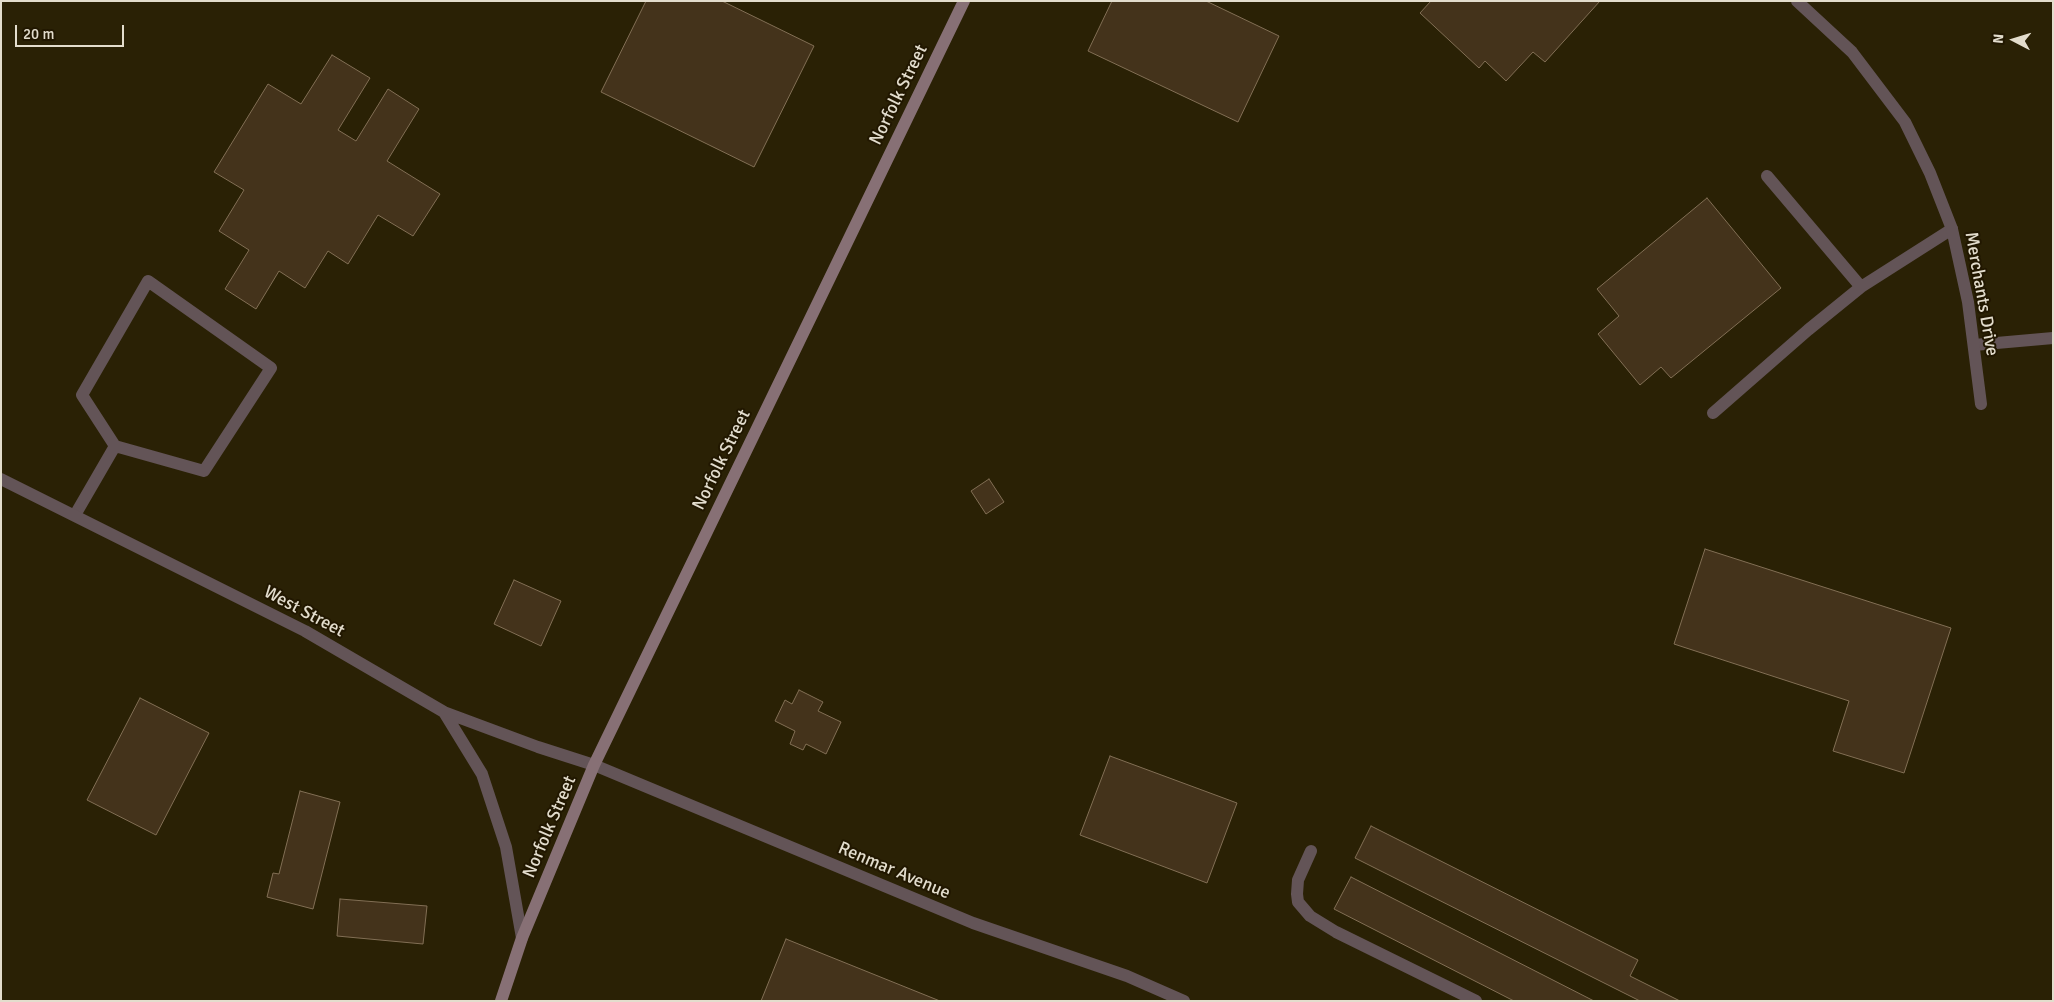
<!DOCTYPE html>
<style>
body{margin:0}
#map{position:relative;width:2054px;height:1002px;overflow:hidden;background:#2a2105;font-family:Signika,sans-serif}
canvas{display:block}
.frame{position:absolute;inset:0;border:2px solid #e3ddcd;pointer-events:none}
.north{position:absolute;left:1989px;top:15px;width:50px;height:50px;-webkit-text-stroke:4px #211700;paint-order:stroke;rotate:275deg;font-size:14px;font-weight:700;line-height:20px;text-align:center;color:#e3ddcd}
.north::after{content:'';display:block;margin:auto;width:18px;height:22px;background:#e3ddcd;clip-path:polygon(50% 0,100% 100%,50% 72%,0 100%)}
.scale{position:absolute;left:15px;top:25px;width:109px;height:22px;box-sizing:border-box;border:2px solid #e3ddcd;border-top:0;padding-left:6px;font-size:15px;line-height:18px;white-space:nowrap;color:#e3ddcd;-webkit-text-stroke:4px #211700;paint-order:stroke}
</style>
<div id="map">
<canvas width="2054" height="1002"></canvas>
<div class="frame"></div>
<div class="north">N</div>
<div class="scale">20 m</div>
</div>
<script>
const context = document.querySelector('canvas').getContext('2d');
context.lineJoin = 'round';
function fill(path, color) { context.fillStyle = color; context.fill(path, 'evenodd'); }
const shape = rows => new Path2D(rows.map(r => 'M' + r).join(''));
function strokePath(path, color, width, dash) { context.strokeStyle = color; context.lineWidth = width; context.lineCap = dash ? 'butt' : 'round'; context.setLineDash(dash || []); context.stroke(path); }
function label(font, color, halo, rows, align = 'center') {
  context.font = font + ' Signika,sans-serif'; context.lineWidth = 4; context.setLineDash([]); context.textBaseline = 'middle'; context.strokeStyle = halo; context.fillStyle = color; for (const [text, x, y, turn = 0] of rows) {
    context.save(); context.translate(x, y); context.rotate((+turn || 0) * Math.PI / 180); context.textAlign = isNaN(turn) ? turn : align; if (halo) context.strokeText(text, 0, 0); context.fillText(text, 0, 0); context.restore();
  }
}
const building = shape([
 [646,1,722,1,814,46,754,167,601,92,646,1],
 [1112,1,1206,1,1279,36,1238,122,1088,51,1112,1],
 [1431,1,1600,1,1545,62,1533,52,1506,81,1485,61,1479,68,1420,13,1431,1],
 [332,55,370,78,338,130,356,141,388,89,419,109,387,161,440,194,413,236,378,215,348,264,328,251,305,288,279,271,256,309,225,289,249,250,219,231,244,190,214,172,268,84,301,104,332,55],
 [1707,198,1781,288,1671,378,1661,367,1640,385,1598,334,1619,316,1597,289,1707,198],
 [989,479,1004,502,986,514,971,491,989,479],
 [1705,549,1951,628,1904,773,1833,751,1849,701,1674,644,1705,549],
 [514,580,561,601,541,646,494,624,514,580],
 [799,690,823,702,818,711,841,722,826,754,806,744,803,750,790,744,795,731,775,721,785,700,792,704,799,690],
 [140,698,209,733,156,835,87,800,140,698],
 [1110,756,1237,803,1207,883,1080,835,1110,756],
 [300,791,340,802,313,909,267,897,273,873,279,874,300,791],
 [1371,826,1638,960,1630,976,1680,1001,1640,1001,1355,858,1371,826],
 [1351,877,1594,1001,1514,1001,1334,909,1351,877],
 [340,899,427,906,423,944,337,936,340,899],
 [786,939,940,1001,761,1001,786,939]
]);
fill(building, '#44331b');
strokePath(building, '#826f55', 1);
strokePath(shape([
 [1767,176,1861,287],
 [1974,345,2053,338],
 [1713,413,1808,330,1861,287,1952,229],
 [75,515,115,446,82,395,148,281,271,368,204,471,115,446],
 [1311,851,1298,880,1297,894,1298,902,1310,916,1336,932,1476,1001]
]), '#635457', 12);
strokePath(shape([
 [1797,1,1852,52,1905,122,1930,173,1952,229,1968,302,1981,404],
 [594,765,973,923,1127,976,1184,1001]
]), '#635457', 12);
strokePath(shape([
 [1,479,305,631,444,712,538,747,594,765],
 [444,712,482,774,506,847,522,938]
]), '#635457', 12);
strokePath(shape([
 [501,1001,522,938,594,765,964,1]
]), '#877075', 12);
label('18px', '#e3ddcd', '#211700', [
 ["Norfolk Street",899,95,-64],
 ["Merchants Drive",1981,294,80],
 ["Norfolk Street",722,460,-64],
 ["West Street",304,612,28],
 ["Norfolk Street",550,827,-67],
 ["Renmar Avenue",894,871,23]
]);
</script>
